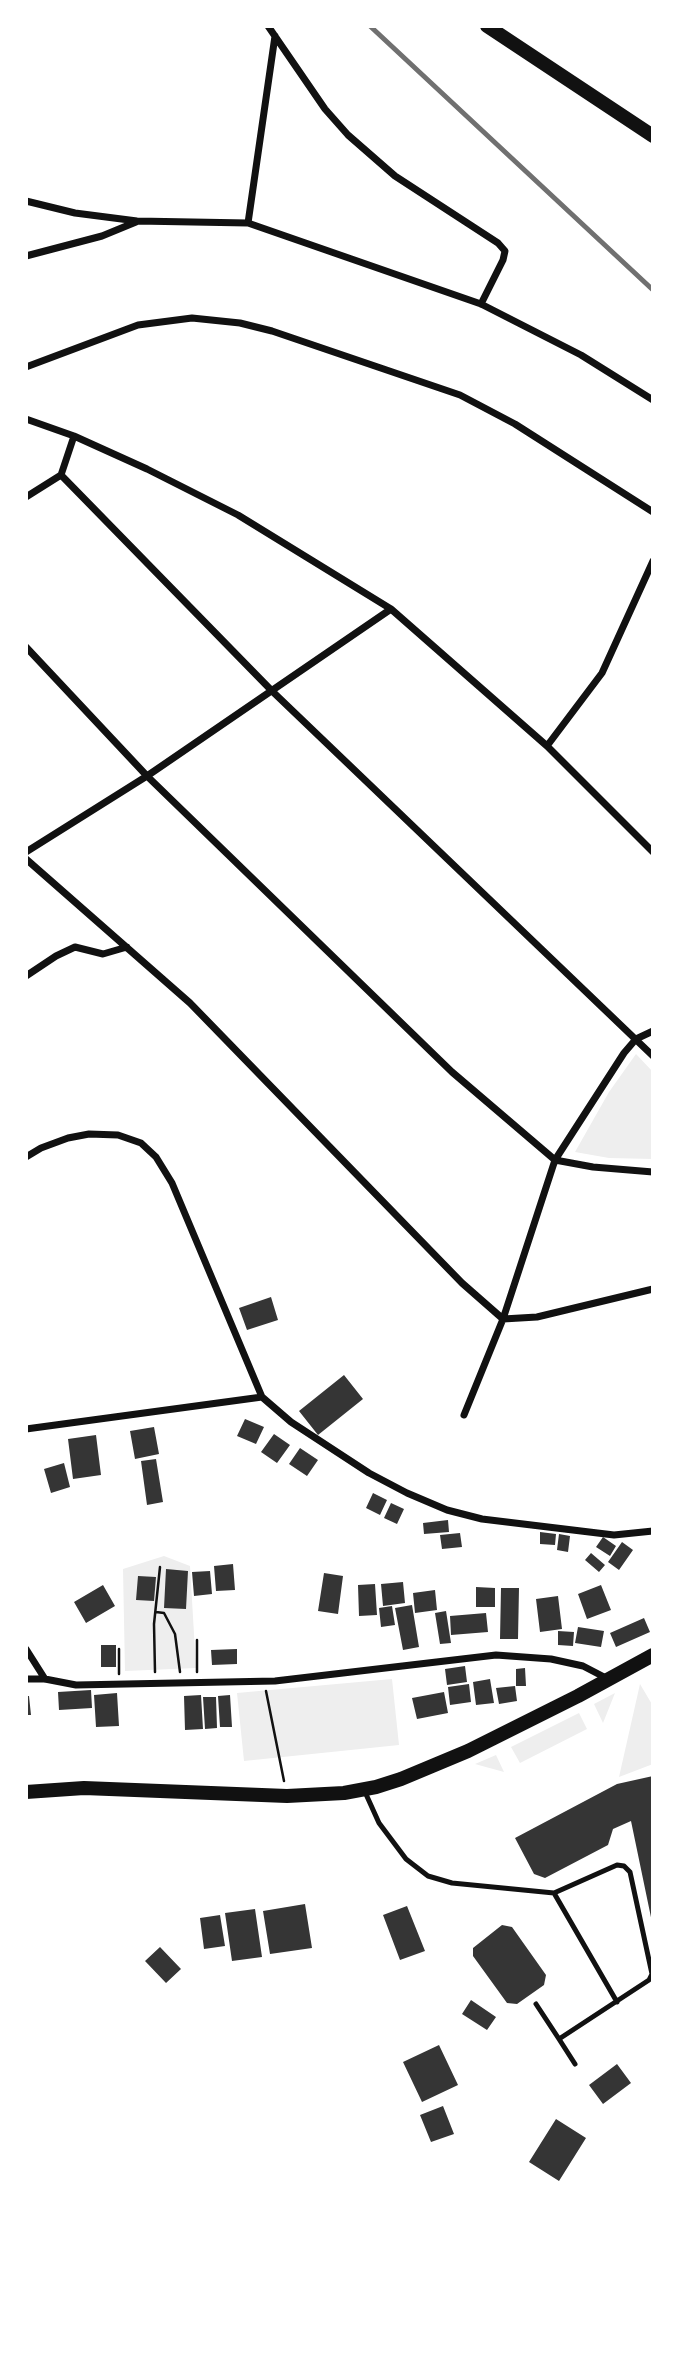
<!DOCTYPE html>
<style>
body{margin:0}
#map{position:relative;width:679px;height:2369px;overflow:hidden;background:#fff;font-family:"PT Sans Narrow",sans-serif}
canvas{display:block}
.frame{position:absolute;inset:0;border:28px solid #fff;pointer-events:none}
</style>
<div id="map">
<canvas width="679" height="2369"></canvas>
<div class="frame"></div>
</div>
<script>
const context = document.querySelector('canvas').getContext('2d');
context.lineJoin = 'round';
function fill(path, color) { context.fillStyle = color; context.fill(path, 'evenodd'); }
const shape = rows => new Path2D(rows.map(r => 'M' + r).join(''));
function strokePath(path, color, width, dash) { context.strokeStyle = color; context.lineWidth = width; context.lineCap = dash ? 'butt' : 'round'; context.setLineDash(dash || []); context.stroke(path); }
fill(shape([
 [636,1054,653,1072,653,1159,609,1158,575,1152,609,1092],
 [164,1556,190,1566,196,1668,125,1671,123,1569],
 [392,1679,399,1745,244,1761,237,1693],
 [640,1684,653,1706,653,1764,619,1777],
 [615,1693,603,1723,594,1704],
 [579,1713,587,1729,520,1763,511,1747],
 [496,1755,504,1772,475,1764]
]), '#eee');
fill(shape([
 [271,1297,278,1320,247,1330,239,1308],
 [344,1375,363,1399,318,1435,299,1411],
 [245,1419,264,1427,256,1444,237,1436],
 [154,1427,159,1454,135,1459,130,1431],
 [274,1434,290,1445,277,1463,261,1452],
 [96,1435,101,1475,73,1479,68,1439],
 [300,1448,318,1460,307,1476,289,1464],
 [156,1459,163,1502,147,1505,141,1461],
 [64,1463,70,1487,51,1493,44,1469],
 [373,1493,387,1500,380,1515,366,1508],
 [391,1503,404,1509,397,1524,384,1518],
 [448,1520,449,1532,424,1534,423,1523],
 [540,1532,556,1534,555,1545,540,1544],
 [460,1533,462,1547,442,1549,440,1535],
 [559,1534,570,1536,568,1552,557,1550],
 [603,1537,616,1546,610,1556,596,1547],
 [622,1542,633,1550,619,1570,608,1562],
 [591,1553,605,1565,599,1572,585,1560],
 [233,1564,235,1590,216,1591,214,1566],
 [166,1569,188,1571,186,1609,164,1608],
 [210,1571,212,1594,194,1596,192,1572],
 [324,1573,343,1576,338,1614,318,1611],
 [138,1576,156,1577,154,1601,136,1600],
 [403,1582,405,1603,383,1606,381,1584],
 [375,1584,377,1615,359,1616,358,1585],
 [103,1585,115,1606,86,1623,74,1602],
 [601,1585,611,1610,587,1619,578,1594],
 [476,1587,495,1588,495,1607,476,1607],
 [501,1588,519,1588,518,1639,500,1639],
 [435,1590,437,1610,415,1613,413,1593],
 [558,1596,562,1629,540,1632,536,1599],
 [412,1605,419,1647,403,1650,395,1608],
 [392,1606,395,1625,381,1627,379,1608],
 [446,1611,451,1643,440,1644,435,1613],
 [486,1613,488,1632,451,1635,450,1616],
 [644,1618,650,1632,616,1647,610,1633],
 [578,1627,604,1631,601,1647,575,1643],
 [558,1631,574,1632,573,1646,558,1645],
 [101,1645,116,1645,116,1667,101,1667],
 [237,1649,237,1664,212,1665,211,1650],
 [465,1666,467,1682,447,1685,445,1669],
 [525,1668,526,1686,516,1686,516,1669],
 [490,1679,494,1703,476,1705,473,1682],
 [469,1684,471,1702,450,1705,448,1687],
 [515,1686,517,1701,499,1704,496,1688],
 [91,1690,92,1708,59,1710,58,1692],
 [444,1692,448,1713,417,1719,412,1698],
 [117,1693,119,1726,96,1727,94,1695],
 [201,1695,203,1729,185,1730,184,1696],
 [230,1695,232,1727,220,1727,218,1696],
 [26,1696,29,1696,31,1715,26,1715],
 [203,1697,216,1697,217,1728,205,1729],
 [653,1776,653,1927,631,1821,613,1829,608,1845,545,1878,534,1874,515,1838,617,1784],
 [305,1904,312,1948,270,1954,263,1911],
 [407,1906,425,1951,400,1960,383,1915],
 [255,1909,262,1957,232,1961,225,1913],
 [220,1915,225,1946,204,1949,200,1918],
 [502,1925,512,1927,546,1975,544,1985,517,2004,507,2003,473,1956,473,1948],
 [160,1947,181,1969,166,1983,145,1961],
 [471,2000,496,2017,487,2030,462,2014],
 [439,2045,458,2085,422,2102,403,2062],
 [617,2064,631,2083,603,2104,589,2085],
 [443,2106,454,2134,431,2142,420,2115],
 [556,2119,586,2138,559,2181,529,2162]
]), '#353535');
strokePath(shape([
 [156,1612,164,1613,175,1634,180,1672],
 [197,1640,197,1672],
 [119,1649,119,1674],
 [155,1672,154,1624,160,1567],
 [266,1691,284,1781]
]), '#111', 2.5);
strokePath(shape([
 [365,1792,379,1823,406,1859,428,1876,452,1883,554,1893,617,1865,624,1866,630,1872,652,1974,649,1980,559,2039,575,2064],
 [554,1893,617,2002],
 [536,2004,559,2039]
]), '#111', 5);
strokePath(shape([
 [268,26,325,109,348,135,395,176,498,243,505,251,503,260,481,304],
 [26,201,75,213,137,221,248,223,481,304,581,355,653,400],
 [248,223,275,36],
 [26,256,102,236,136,222],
 [26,367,138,325,192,318,240,323,272,331,460,395,515,424,653,512],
 [26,419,74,436,147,469,238,515,391,609,547,746,653,852],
 [74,436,61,475,273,692,653,1056],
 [26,497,61,475],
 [26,647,147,776,452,1072,555,1160,593,1167,653,1172],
 [547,746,602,673,653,561],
 [26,852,147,776,391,609],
 [26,859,190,1003,462,1283,503,1319,537,1317,653,1289],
 [26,976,56,956,75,947,103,954,127,947],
 [26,1157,41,1148,68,1138,89,1134,118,1135,141,1143,156,1157,172,1183,262,1397,291,1422,369,1473,407,1493,447,1510,482,1519,614,1535,653,1531],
 [464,1415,503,1319,555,1160,624,1053,636,1039,653,1031],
 [26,1429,262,1397],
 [26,1649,45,1679],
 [26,1679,45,1679,76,1685,275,1681,496,1655,551,1659,583,1666,608,1679]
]), '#111', 7);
strokePath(shape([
 [487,26,653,136],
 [26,1792,84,1788,287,1796,344,1793,376,1787,401,1779,468,1751,578,1696,653,1655]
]), '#111', 14);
strokePath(shape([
 [370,26,653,290]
]), '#707070', 5);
</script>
